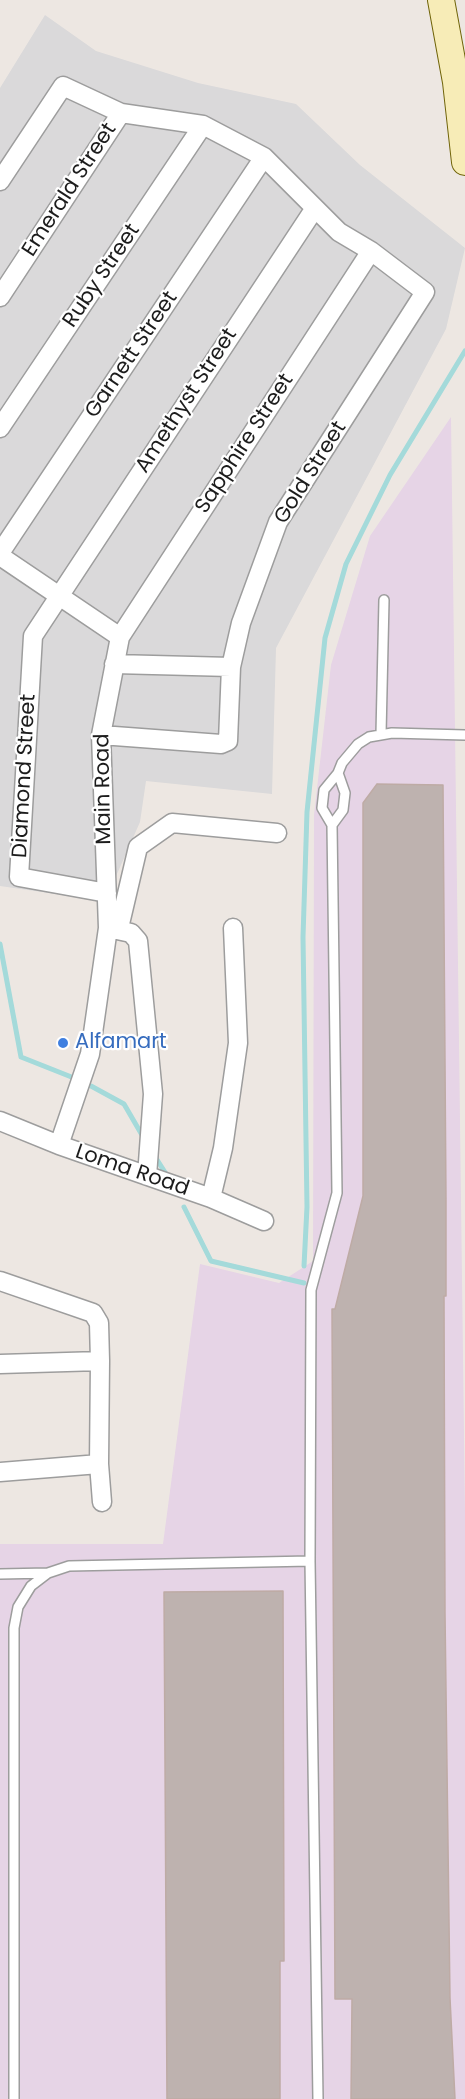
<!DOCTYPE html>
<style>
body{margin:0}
canvas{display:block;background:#ede7e2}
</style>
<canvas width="465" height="2099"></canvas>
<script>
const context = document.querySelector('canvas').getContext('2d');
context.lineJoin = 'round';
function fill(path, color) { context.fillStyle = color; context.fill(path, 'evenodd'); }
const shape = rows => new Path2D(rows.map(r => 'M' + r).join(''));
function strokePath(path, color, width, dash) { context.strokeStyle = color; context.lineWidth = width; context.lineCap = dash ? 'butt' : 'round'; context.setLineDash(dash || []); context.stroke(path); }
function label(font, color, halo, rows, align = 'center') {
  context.font = font + ' Poppins,sans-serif'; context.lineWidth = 4.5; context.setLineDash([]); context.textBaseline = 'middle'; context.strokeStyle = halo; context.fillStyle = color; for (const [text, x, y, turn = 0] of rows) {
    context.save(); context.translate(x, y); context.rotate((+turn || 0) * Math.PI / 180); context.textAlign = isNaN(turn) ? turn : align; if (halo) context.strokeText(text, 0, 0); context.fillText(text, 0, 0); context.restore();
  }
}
fill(shape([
 [45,15,96,51,198,83,296,104,360,165,465,248,446,329,276,648,272,794,146,781,140,822,105,901,0,886,0,88]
]), '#dad9da');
fill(shape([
 [451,417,465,1513,465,2099,0,2099,0,1544,163,1544,200,1264,279,1283,313,1261,314,815,331,665,370,536]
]), '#e6d4e6');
strokePath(shape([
 [0,944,21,1057,74,1078],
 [91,1086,124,1104,142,1135],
 [154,1155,168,1177],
 [184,1207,211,1261,304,1283],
 [304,1266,307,1207,303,937,307,812,325,638,346,564,390,475,465,351]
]), '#a4dada', 5);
const building = shape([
 [377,784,443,785,446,1200,446,1296,444,1296,445,1613,450,1998,455,2099,351,2099,352,1999,335,1999,332,1309,335,1309,363,1196,363,803,377,784],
 [283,1591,284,1961,280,1961,280,2099,167,2099,164,1592,283,1591]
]);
fill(building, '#beb2af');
strokePath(building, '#beaba5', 1.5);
const service = shape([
 [381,734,384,600],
 [332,825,343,810,345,793,338,773],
 [0,1574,48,1573],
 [14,2099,14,1628,18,1607,31,1586,48,1573,69,1566,310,1561],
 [318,2099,310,1561,311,1290,337,1193,332,825,322,808,324,790,338,773,342,763,358,744,369,737,392,733,465,735]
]);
const minor = shape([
 [0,181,63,86,121,113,203,125,264,157,339,232,371,251,425,292,278,522,241,623,231,667,228,741,221,744,101,735],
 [0,297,121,113],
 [0,428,203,125],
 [0,553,264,157],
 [0,556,120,637],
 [114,664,231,667],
 [107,893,19,877,33,636,315,208],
 [108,928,131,933,138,941,153,1094,147,1176],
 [119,928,138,847,172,823,277,833],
 [0,1121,59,1145,211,1198,264,1221],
 [59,1145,90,1054,108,928,101,735,120,637,371,251],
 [211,1198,223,1148,238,1043,233,928],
 [0,1281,93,1313,99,1323,100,1361,99,1464,0,1472],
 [0,1364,100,1361],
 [99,1464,102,1502]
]);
const secondary = shape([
 [441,0,456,82,465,162]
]);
strokePath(service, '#9d9d9d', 12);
strokePath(minor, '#9d9d9d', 21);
strokePath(secondary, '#6f6308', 28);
strokePath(service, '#fff', 9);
strokePath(minor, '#fff', 18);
strokePath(secondary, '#f7ecb7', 26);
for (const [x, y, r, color] of [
 [63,1043,6,"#3f7fe0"]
]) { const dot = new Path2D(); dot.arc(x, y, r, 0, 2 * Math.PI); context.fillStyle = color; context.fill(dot); strokePath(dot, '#fff', 2); }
label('21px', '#1c1c1c', '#fff', [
 ["Emerald Street",70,190,-57],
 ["Ruby Street",102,276,-56],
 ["Garnett Street",132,355,-56],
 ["Amethyst Street",187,401,-57],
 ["Sapphire Street",245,444,-57],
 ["Gold Street",311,473,-58],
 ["Diamond Street",25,776,-87],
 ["Main Road",104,789,-91],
 ["Loma Road",132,1171,19]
]);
label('21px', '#366cbe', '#fff', [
 ["Alfamart",75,1043]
], 'left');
</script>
